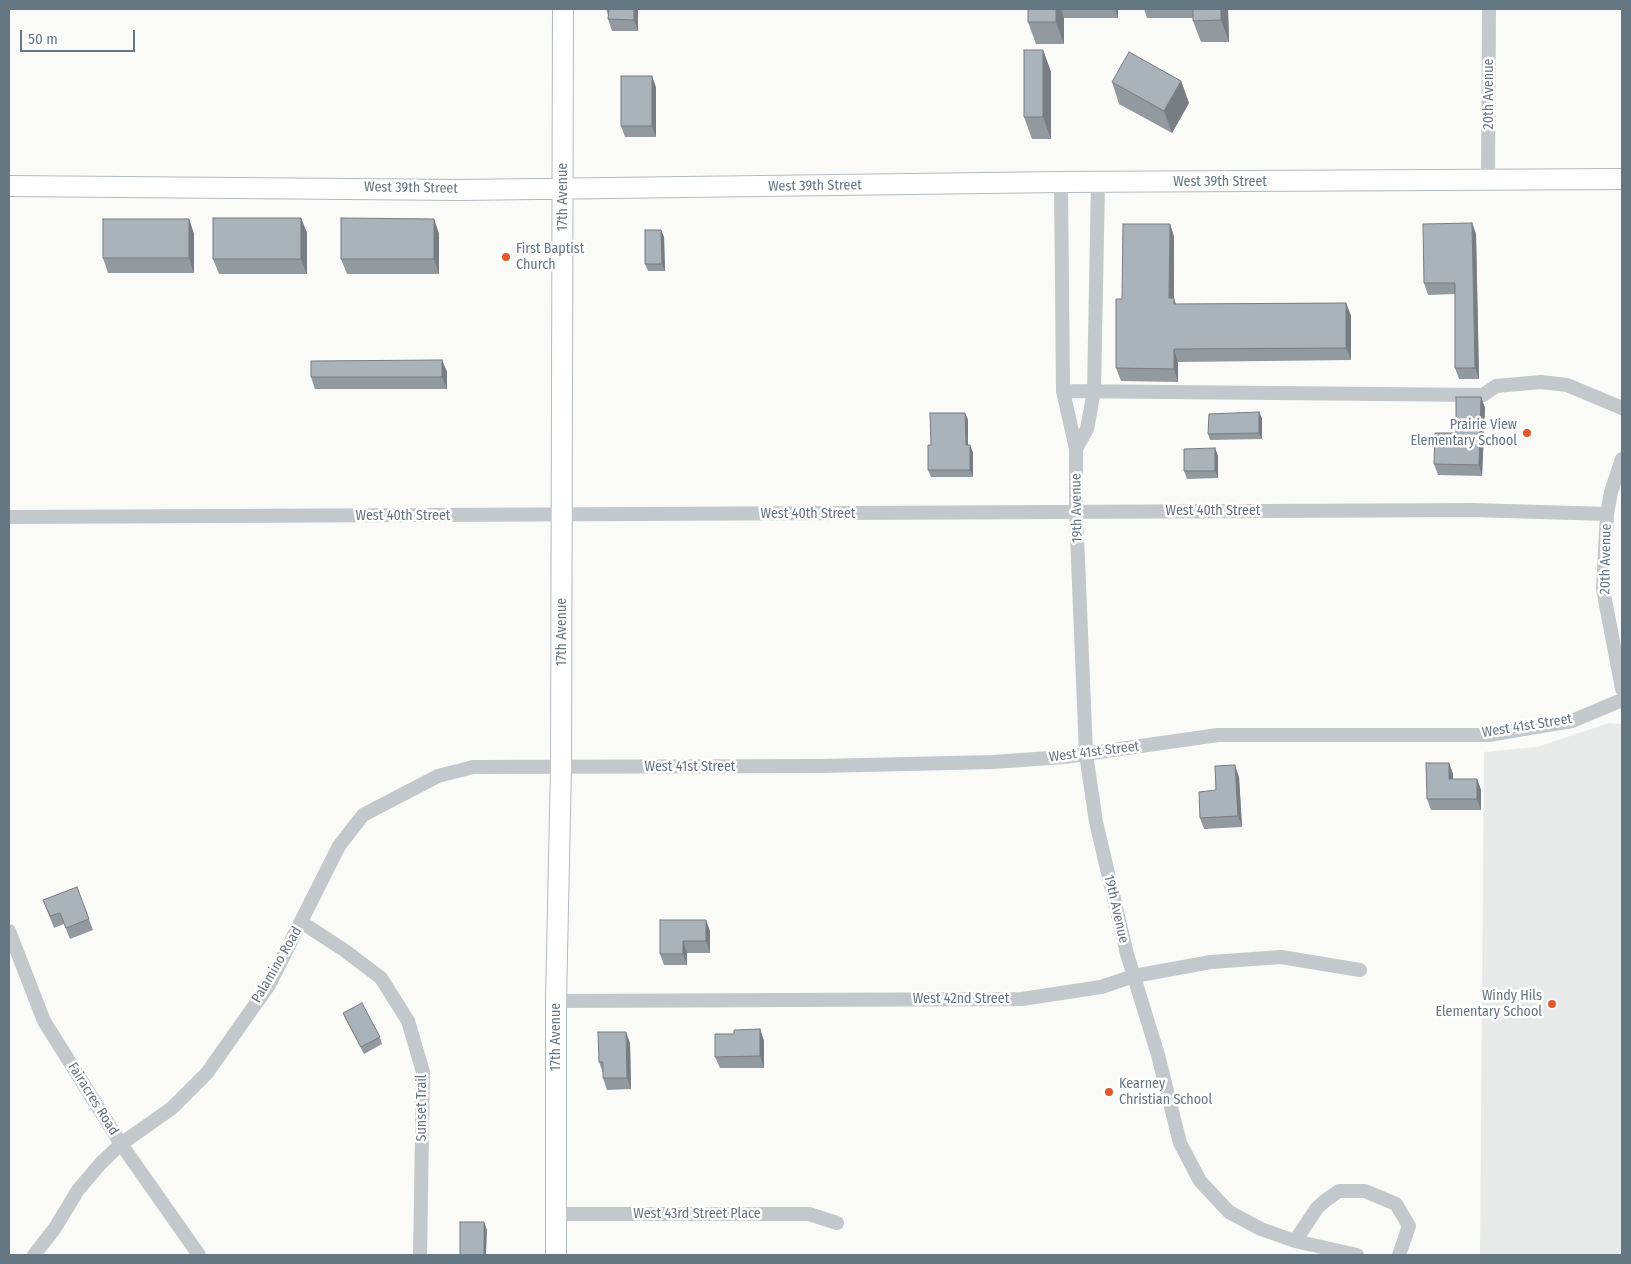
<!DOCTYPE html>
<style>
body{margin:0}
#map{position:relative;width:1631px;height:1264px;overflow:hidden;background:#fafaf8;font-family:"Fira Sans Condensed",sans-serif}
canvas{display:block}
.frame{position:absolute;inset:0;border:10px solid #657683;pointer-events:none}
.scale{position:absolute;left:20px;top:30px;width:115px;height:22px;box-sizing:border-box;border:2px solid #657683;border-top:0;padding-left:6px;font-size:15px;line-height:18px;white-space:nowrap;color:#657683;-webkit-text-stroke:4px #fff;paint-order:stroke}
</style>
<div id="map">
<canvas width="1631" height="1264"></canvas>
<div class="frame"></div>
<div class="scale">50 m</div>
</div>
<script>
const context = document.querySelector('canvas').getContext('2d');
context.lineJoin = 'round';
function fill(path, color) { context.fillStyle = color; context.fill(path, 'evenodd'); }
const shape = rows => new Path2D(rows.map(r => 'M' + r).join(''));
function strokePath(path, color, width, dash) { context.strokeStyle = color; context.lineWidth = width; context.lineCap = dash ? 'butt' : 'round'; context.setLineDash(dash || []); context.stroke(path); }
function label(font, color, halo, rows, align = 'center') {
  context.font = font + ' "Fira Sans Condensed",sans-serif'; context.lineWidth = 5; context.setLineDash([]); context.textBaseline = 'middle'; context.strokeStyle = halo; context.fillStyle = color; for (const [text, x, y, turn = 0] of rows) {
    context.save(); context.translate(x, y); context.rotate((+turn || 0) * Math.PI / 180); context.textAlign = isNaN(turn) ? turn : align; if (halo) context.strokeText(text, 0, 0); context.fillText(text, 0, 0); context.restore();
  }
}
fill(shape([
 [1609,723,1622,724,1622,1255,1480,1255,1484,752,1537,747]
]), '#e8e9e9');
const secondary = shape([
 [9,186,460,190,1061,182,1622,179],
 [556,1255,556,1001,561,767,563,9]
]);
strokePath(secondary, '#b3babf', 22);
strokePath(shape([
 [1488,180,1489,9],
 [1061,182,1063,391,1076,449,1076,512,1086,754,1096,822,1127,954,1158,1055,1180,1143,1200,1181,1229,1212,1261,1229,1295,1241,1357,1255],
 [1063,391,1483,395,1496,386,1541,382,1567,385,1622,408],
 [1076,449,1087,429,1094,391,1098,182],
 [1622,459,1611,492,1607,514,1603,589,1622,689],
 [9,517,1473,510,1607,514],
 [301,922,344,950,381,978,408,1021,423,1072,420,1255],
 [9,931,44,1021,121,1144,199,1255],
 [556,1001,1022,999,1101,987,1134,976,1211,962,1281,957,1360,970],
 [556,1214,809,1214,837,1223],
 [1295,1241,1317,1208,1326,1200,1339,1191,1365,1191,1396,1204,1409,1226,1399,1255],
 [34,1255,55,1228,78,1190,101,1163,121,1144,172,1108,207,1073,269,985,339,846,363,815,438,776,473,767,821,766,993,762,1064,757,1218,735,1488,735,1572,721,1622,700]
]), '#c3c8cc', 14);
strokePath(secondary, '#fff', 20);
fill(shape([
 [606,9,638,9,638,31,612,31,608,19,608,15],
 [1028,9,1118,9,1118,18,1064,18,1064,44,1036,44,1028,22],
 [1144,9,1228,9,1229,42,1201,42,1193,21,1193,18,1147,18],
 [1043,50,1051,72,1051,139,1032,139,1024,117],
 [1181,81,1189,103,1172,133,1119,104,1112,82],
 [656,87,656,137,625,137,621,126],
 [301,218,307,233,307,274,219,274,213,259],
 [189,219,194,234,194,273,108,273,103,258],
 [434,219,439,234,439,274,347,274,341,259],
 [1472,223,1476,234,1479,379,1459,379,1455,368,1455,294,1428,295,1424,283],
 [1170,224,1174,237,1174,299,1176,304,1346,303,1351,316,1351,360,1178,362,1178,382,1121,381,1116,368,1122,299],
 [661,230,664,237,665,271,648,271,645,264],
 [442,360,447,372,447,389,315,389,311,377],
 [1481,397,1485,408,1482,476,1438,475,1434,464],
 [965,413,968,420,968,445,970,445,973,453,973,477,931,477,928,470,931,445],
 [1262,418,1262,439,1210,440,1208,434],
 [1218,456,1218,478,1187,479,1184,471],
 [1449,763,1453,774,1453,779,1477,779,1481,790,1481,810,1431,810,1427,799],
 [1239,777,1242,827,1204,829,1200,818],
 [77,887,93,930,70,939,64,924,54,928,43,900],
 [660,920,710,931,710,953,687,953,687,965,664,965,660,954],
 [343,1013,380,1037,382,1044,364,1054,346,1020],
 [760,1029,764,1041,764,1068,720,1068,715,1057,734,1034],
 [630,1043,631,1089,607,1090,603,1078,603,1073,599,1062]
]), '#929a9f');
fill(shape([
 [634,9,638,9,638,31,634,20],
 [1056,9,1061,9,1064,18,1064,44,1056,22],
 [1115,9,1118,9,1118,18],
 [1221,9,1228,9,1229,42,1221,20],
 [1043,50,1051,72,1051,139,1043,117],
 [652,76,656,87,656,137,652,126],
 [1181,81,1189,103,1172,133,1164,111],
 [301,218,307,233,307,274,301,259],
 [189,219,194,234,194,273,189,258],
 [434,219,439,234,439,274,434,259],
 [1472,223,1476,234,1479,379,1475,368],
 [1170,224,1174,237,1174,299,1178,311,1169,298],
 [661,230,664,237,665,271,662,264],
 [1346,303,1351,316,1351,360,1346,348],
 [1174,349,1178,362,1178,382,1174,369],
 [442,360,447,372,447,389,442,377],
 [1481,397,1485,408,1482,476,1479,465],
 [1259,412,1262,418,1262,439,1259,433],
 [965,413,968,420,968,453,966,445],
 [970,445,973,453,973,477,970,470],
 [1215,448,1218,456,1218,478,1215,471],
 [1449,763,1453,774,1453,790,1449,779],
 [1235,765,1239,777,1242,827,1238,816],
 [1477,779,1481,790,1481,810,1477,799],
 [706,920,710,931,710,953,706,941],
 [683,941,687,953,687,965,683,954],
 [760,1029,764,1041,764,1068,760,1056],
 [626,1032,630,1043,631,1089,627,1078],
 [484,1222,487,1230,486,1255,484,1255]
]), '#777d82');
const building = shape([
 [609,9,634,9,634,20,608,19,609,9],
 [1028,9,1056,9,1056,22,1028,22,1028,9],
 [1193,9,1221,9,1221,20,1193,21,1193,9],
 [1024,50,1043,50,1043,117,1024,117,1024,50],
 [1129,52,1181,81,1164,111,1112,82,1129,52],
 [621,76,652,76,652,126,621,126,621,76],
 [213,218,301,218,301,259,213,259,213,218],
 [341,218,434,219,434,259,341,259,341,218],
 [103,219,189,219,189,258,103,258,103,219],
 [1472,223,1475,368,1455,368,1455,283,1424,283,1423,224,1472,223],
 [1123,224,1170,224,1169,298,1174,298,1174,304,1346,303,1346,348,1174,349,1174,369,1116,368,1116,299,1122,299,1123,224],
 [645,230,661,230,662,264,645,264,645,230],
 [442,360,442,377,311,377,311,361,442,360],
 [1456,397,1481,397,1479,465,1434,464,1435,433,1456,433,1456,397],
 [1259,412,1259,433,1208,434,1209,414,1259,412],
 [930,413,965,413,966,445,970,445,970,470,928,470,928,445,931,445,930,413],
 [1215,448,1215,471,1184,471,1184,449,1215,448],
 [1426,763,1449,763,1449,779,1477,779,1477,799,1427,799,1426,763],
 [1235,765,1238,816,1200,818,1199,792,1216,790,1215,766,1235,765],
 [77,887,89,919,66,928,60,913,50,916,43,900,77,887],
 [660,920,706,920,706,941,683,941,683,954,660,954,660,920],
 [362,1003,380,1037,361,1047,343,1013,362,1003],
 [760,1029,760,1056,715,1057,715,1034,734,1034,734,1030,760,1029],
 [598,1032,626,1032,627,1078,603,1078,603,1062,599,1062,598,1032],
 [460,1222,484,1222,484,1255,460,1255,460,1222]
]);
fill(building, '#aab3b9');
strokePath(building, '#777d82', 1);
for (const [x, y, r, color] of [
 [506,257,5,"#e4572e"],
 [1527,433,5,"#e4572e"],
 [1552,1004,5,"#e4572e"],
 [1109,1092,5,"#e4572e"]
]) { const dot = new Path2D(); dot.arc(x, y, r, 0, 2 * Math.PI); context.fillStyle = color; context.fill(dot); strokePath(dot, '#fff', 2); }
label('14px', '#657683', '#fff', [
 ["20th Avenue",1489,94,-90],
 ["West 39th Street",1220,182],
 ["West 39th Street",815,186,-1],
 ["West 39th Street",411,188,1],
 ["17th Avenue",563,197,-90],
 ["19th Avenue",1077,508,-91],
 ["West 40th Street",1213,511],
 ["West 40th Street",808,514],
 ["West 40th Street",403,516],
 ["20th Avenue",1606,559,-89],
 ["17th Avenue",562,632,-90],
 ["West 41st Street",1527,726,-9],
 ["West 41st Street",1094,752,-7],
 ["West 41st Street",690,767],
 ["19th Avenue",1116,909,77],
 ["Palamino Road",277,965,-60],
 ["West 42nd Street",961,999],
 ["17th Avenue",556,1037,-90],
 ["Fairacres Road",93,1099,58],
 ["Sunset Trail",422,1108,-90],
 ["West 43rd Street Place",697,1214]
]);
label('14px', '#657683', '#fff', [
 ["First Baptist",516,249],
 ["Church",516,265],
 ["Prairie View",1517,425,"right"],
 ["Elementary School",1517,441,"right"],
 ["Windy Hils",1542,996,"right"],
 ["Elementary School",1542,1012,"right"],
 ["Kearney",1119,1084],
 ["Christian School",1119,1100]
], 'left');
</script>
